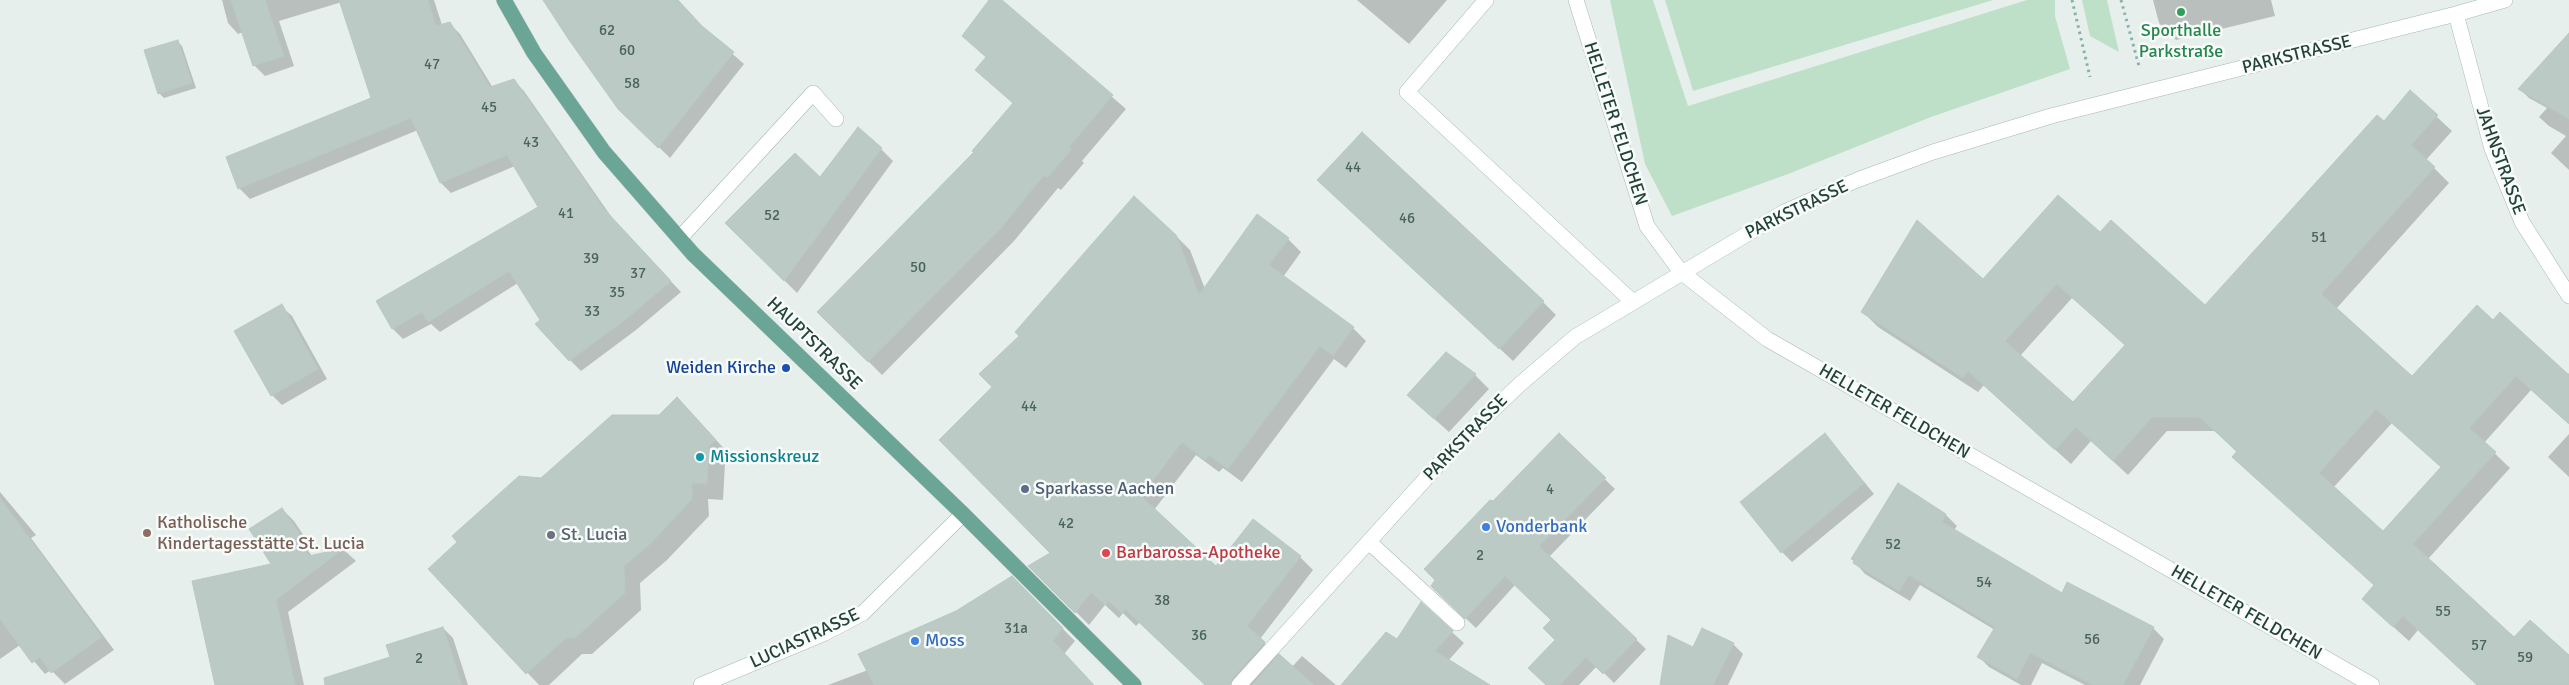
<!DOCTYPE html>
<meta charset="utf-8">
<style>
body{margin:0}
canvas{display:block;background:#e6efeb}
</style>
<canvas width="2569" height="685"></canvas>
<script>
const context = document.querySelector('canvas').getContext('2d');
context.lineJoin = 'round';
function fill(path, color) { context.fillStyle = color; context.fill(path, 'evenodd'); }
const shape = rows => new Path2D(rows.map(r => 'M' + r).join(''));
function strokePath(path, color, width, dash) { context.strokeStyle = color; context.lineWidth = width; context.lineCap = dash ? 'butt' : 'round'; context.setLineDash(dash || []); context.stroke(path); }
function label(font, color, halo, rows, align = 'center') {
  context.font = font + ' Signika,sans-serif'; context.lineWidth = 5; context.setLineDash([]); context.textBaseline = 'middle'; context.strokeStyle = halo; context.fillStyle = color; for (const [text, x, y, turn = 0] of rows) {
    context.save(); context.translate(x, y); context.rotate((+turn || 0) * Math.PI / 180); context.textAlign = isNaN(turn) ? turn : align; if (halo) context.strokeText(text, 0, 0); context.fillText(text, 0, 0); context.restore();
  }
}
fill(shape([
 [1610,0,1653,0,1688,106,2027,0,2055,0,2055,16,2070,69,1931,117,1788,174,1672,216,1645,164],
 [1665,0,1993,0,1693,91],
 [2082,0,2107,0,2119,52,2090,36]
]), '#bfe0c8');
fill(shape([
 [222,0,434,0,442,25,449,23,460,34,493,88,513,80,524,91,615,222,681,292,636,330,581,371,570,360,542,320,518,283,440,332,431,324,403,339,393,329,377,301,540,208,515,166,451,193,441,183,418,130,250,199,239,188,372,98,342,2,279,21,294,66,265,76,254,65,243,32,238,34,228,23],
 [545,0,677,0,704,29,744,64,670,158,619,108],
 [990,0,1000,0,1126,109,1082,161,1084,163,1061,190,1058,188,1014,241,882,375,819,312,976,153,1014,104,976,70,987,58,978,50],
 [1357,0,1447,0,1409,44],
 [2153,0,2271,0,2275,16,2176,40,2159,23],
 [2569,35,2569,170,2551,153,2566,136,2549,126,2539,117,2547,108,2529,98,2520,89],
 [177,41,182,46,196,88,164,98,159,93],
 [2410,92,2452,131,2426,160,2449,183,2336,309,2412,378,2493,322,2567,375,2569,373,2569,424,2531,390,2484,443,2510,468,2428,559,2514,639,2569,657,2569,685,2478,685,2418,630,2409,641,2378,613,2375,586,2215,431,2167,431,2128,475,2091,441,2071,464,1984,385,1978,392,1878,327,1863,312,1983,281,2100,234,2205,307,2384,123],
 [2072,298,2126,345,2073,404,2020,356],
 [2392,423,2442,468,2383,533,2333,488],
 [881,149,893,161,797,293,727,223],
 [1333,193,1543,302,1556,315,1513,361],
 [1176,236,1190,250,1205,289,1288,239,1301,252,1283,277,1353,328,1366,341,1346,368,1334,359,1242,482,1223,468,1219,472,1196,455,1154,510,1216,568,1300,557,1313,570,1260,639,1292,667,1302,656,1336,685,1234,685,1226,678,1220,685,1206,685,1140,622,1136,626,1123,613,1119,618,1105,605,1089,625,1030,566,1052,553],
 [281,306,292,316,327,379,282,405,272,395],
 [1475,375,1489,389,1449,432,1423,409],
 [677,398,732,457,725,463,723,500,708,499,709,516,667,560,640,583,641,610,592,654,582,654,549,685,539,685,430,569,542,479,659,416],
 [1825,434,1874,494,1792,562,1782,552],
 [2569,434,2569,477,2548,457],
 [1559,435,1615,489,1549,557,1646,649,1614,683,1597,666,1579,685,1548,685,1557,640,1552,621,1515,585,1476,628,1442,596,1494,503],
 [1898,485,1946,515,1957,526,1954,530,2062,594,2153,628,2164,639,2140,685,2085,685,2042,663,2031,685,2021,685,1989,667,1978,656,1995,630,1920,585,1910,601,1865,574,1852,559],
 [0,492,36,535,31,538,114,650,65,684,51,670,45,674,20,645,0,659],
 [282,509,294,521,312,548,308,551,312,556,344,550,356,561,288,612,304,685,216,685,273,565],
 [1012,578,1075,641,1064,654,1093,685,828,685,868,670],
 [1421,604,1464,643,1448,661,1475,685,1343,685,1398,641],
 [443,628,453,638,468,685,386,685,391,658],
 [1733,644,1743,654,1728,685,1665,685,1693,648]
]), '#0003');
const building = shape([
 [231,0,265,0,284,56,253,66,231,0],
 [339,0,428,0,436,26,450,22,490,87,514,79,605,210,671,281,625,320,569,361,535,324,540,320,509,271,428,322,422,312,392,329,376,301,538,207,507,155,440,183,411,118,238,189,226,157,371,98,339,0],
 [543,0,678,0,702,26,734,52,658,148,618,109,569,40,543,0],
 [989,0,1002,0,1113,95,1069,147,1072,149,1047,178,1044,175,1001,228,868,362,817,312,974,152,972,151,1013,103,975,70,986,57,962,36,989,0],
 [2569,33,2569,119,2518,89,2569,33],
 [178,40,192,83,158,94,144,50,178,40],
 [2410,90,2438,115,2411,145,2435,167,2321,294,2412,376,2477,305,2493,320,2500,312,2569,375,2569,424,2516,376,2469,428,2496,452,2413,544,2514,637,2530,620,2569,655,2569,685,2477,685,2403,616,2393,627,2362,599,2374,585,2232,457,2237,451,2199,417,2152,417,2113,461,2076,427,2055,450,1968,371,1963,378,1861,312,1917,220,1983,279,2058,195,2100,232,2111,220,2205,305,2377,115,2384,121,2410,90],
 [2057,284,2125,345,2073,402,2005,341,2057,284],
 [2376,409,2441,467,2383,531,2319,473,2376,409],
 [858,127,882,148,784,281,725,223,795,153,820,177,858,127],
 [1362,132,1544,301,1499,349,1317,180,1362,132],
 [1134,196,1176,235,1199,295,1257,214,1289,238,1269,265,1354,327,1333,356,1320,346,1228,469,1209,455,1205,460,1182,442,1141,496,1216,566,1253,519,1301,556,1247,626,1265,642,1232,679,1230,685,1205,685,1125,609,1122,614,1109,601,1105,605,1091,592,1075,613,1028,566,1050,553,939,440,992,387,979,374,1019,336,1015,332,1134,196],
 [282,304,318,369,271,396,234,331,282,304],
 [1446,352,1476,374,1434,419,1407,395,1446,352],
 [677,397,716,440,709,446,707,484,692,483,692,499,651,543,624,566,625,593,575,638,566,638,526,674,428,569,457,542,452,536,519,476,541,478,612,415,659,415,677,397],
 [1559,433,1606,478,1539,546,1637,639,1603,674,1586,657,1560,685,1546,685,1528,668,1555,640,1543,628,1551,620,1505,576,1465,619,1431,586,1435,580,1424,569,1490,500,1493,501,1559,433],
 [1825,433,1864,483,1781,553,1740,502,1825,433],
 [1898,483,1946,514,1942,522,2062,593,2067,582,2154,627,2123,685,2093,685,2030,653,2017,679,1977,657,1995,627,1909,575,1899,591,1853,563,1854,560,1851,559,1898,483],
 [0,498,102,637,51,673,40,657,32,663,0,619,0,498],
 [282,508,301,536,297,538,309,556,344,548,276,600,295,685,215,685,192,581,271,564,249,529,282,508],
 [1012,576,1063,628,1053,641,1094,685,874,685,858,654,956,611,1012,576],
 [1421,602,1453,631,1435,651,1490,685,1341,685,1386,632,1397,639,1421,602],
 [443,627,462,685,325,685,324,678,390,657,386,645,443,627],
 [1702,628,1734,643,1713,685,1660,685,1668,635,1693,647,1702,628],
 [1279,654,1314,685,1252,685,1279,654]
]);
fill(building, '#bbcac4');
strokePath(building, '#b8c9c2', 1);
const minor = shape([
 [1486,0,1407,92,1633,302],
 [1576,0,1647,226,1681,272,1767,339,2372,685],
 [2456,14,2492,149,2522,222,2569,296],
 [680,238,813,93,836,119],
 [1369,542,1457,623],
 [701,685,825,633,863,613,963,514],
 [1239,685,1458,443,1519,385,1575,337,1784,212,1857,180,1933,152,2051,116,2456,14,2505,0]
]);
const major = shape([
 [504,0,534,53,604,152,693,254,963,514,1134,685]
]);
strokePath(minor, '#a8b8b2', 16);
strokePath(major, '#c2cac8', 16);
strokePath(shape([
 [2072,0,2090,77],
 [2121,0,2139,66]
]), '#86b3a5', 3, [2.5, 4]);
strokePath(minor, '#fff', 15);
strokePath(major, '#6aa596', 15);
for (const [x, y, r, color] of [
 [2181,12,5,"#2e9e5b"],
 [786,368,5,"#1a4fb4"],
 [700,457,5,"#0f9aa8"],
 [1025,489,5,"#5c6f8a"],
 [1486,527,5,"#3f7fe0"],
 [147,533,5,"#8d6e63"],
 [551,535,5,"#6b7280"],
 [1106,553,5,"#e0444e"],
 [915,641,5,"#3f7fe0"]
]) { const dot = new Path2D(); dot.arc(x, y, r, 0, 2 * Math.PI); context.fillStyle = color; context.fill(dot); strokePath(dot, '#f7fbf9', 2); }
label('15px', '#4a645c', null, [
 ["62",607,31],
 ["60",627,51],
 ["47",432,65],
 ["58",632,84],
 ["45",489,108],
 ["43",531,143],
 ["44",1353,168],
 ["41",566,214],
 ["52",772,216],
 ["46",1407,219],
 ["51",2319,238],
 ["39",591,259],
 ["50",918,268],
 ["37",638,274],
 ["35",617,293],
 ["33",592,312],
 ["44",1029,407],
 ["4",1550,490],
 ["42",1066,524],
 ["52",1893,545],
 ["2",1480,556],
 ["54",1984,583],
 ["38",1162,601],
 ["55",2443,612],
 ["31a",1016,629],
 ["36",1199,636],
 ["56",2092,640],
 ["57",2479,646],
 ["59",2525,658],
 ["2",419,659]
]);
label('18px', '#27864d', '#f7fbf9', [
 ["Sporthalle",2181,31],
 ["Parkstraße",2181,52]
]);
label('18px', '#24423a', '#f7fbf9', [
 ["PARKSTRASSE",2297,55,-14],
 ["HELLETER FELDCHEN",1615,124,72],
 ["JAHNSTRASSE",2500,161,70],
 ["PARKSTRASSE",1797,210,-26],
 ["HAUPTSTRASSE",814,344,44],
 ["HELLETER FELDCHEN",1894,412,30],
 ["PARKSTRASSE",1466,438,-46],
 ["HELLETER FELDCHEN",2246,613,30],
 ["LUCIASTRASSE",805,639,-25]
]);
label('18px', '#164399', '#f7fbf9', [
 ["Weiden Kirche",776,368]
], 'right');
label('18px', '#0d838f', '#f7fbf9', [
 ["Missionskreuz",710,457]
], 'left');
label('18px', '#4e5e75', '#f7fbf9', [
 ["Sparkasse Aachen",1035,489]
], 'left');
label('18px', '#785e54', '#f7fbf9', [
 ["Katholische",157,523],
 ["Kindertagesstätte St. Lucia",157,544]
], 'left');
label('18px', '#366cbe', '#f7fbf9', [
 ["Vonderbank",1496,527],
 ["Moss",925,641]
], 'left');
label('18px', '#5b616d', '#f7fbf9', [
 ["St. Lucia",561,535]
], 'left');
label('18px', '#be3a42', '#f7fbf9', [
 ["Barbarossa-Apotheke",1116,553]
], 'left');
</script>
